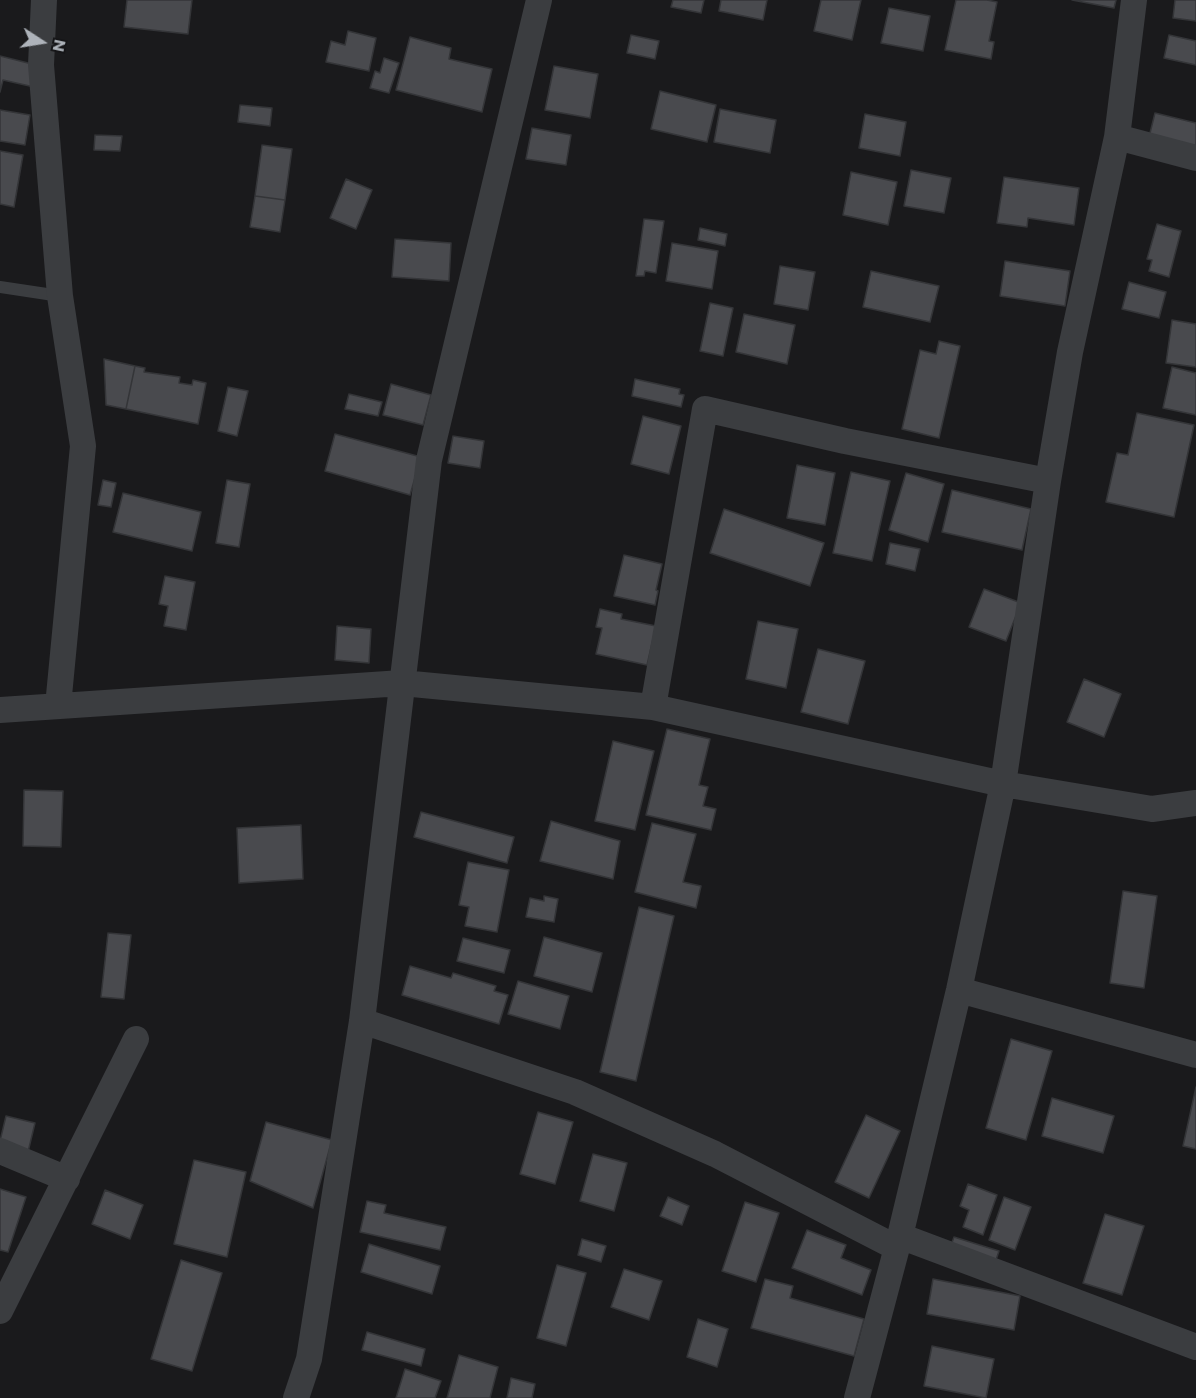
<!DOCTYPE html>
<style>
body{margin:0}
#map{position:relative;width:1196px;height:1398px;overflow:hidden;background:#1a1a1c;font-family:Commissioner,sans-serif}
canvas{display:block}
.north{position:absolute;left:12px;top:12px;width:60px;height:60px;-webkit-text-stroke:4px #151517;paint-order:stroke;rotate:102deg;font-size:16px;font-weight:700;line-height:24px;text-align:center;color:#aeb3ba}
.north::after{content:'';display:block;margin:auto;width:21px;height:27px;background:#aeb3ba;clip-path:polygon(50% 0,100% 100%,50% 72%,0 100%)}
</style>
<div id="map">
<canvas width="1196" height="1398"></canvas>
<div class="north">N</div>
</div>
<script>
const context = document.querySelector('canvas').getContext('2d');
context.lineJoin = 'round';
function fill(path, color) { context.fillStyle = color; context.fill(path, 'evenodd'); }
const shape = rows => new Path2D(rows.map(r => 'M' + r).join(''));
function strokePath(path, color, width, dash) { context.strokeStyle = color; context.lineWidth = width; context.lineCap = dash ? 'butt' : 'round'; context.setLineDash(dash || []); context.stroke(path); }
const building = shape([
 [127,0,192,0,188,34,124,27,127,0],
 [673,0,704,0,701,13,671,7,673,0],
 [721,0,767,0,763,20,719,11,721,0],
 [821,0,861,0,852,40,814,31,821,0],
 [956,0,987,0,997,2,989,41,994,42,991,59,945,50,956,0],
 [1072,0,1116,0,1114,8,1072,0],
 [1175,0,1196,0,1196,21,1173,18,1175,0],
 [889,8,930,16,923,51,881,43,889,8],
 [348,31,376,38,369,71,326,62,331,41,345,45,348,31],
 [631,35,659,41,655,59,627,53,631,35],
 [1169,35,1196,41,1196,65,1164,58,1169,35],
 [410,37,451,48,449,59,492,69,482,112,396,90,410,37],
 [0,56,40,66,34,87,3,80,0,92,0,56],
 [384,58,399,63,389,93,370,88,375,71,380,73,384,58],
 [554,66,598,74,590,118,545,110,554,66],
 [660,91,716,105,707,142,651,129,660,91],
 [240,105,272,108,270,126,238,122,240,105],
 [720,109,776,120,770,153,714,142,720,109],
 [0,110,30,115,25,145,0,141,0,110],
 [1155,113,1196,123,1196,149,1149,137,1155,113],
 [865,114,906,122,900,156,859,148,865,114],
 [532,128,571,135,566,165,526,159,532,128],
 [95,135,122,136,120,151,94,150,95,135],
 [262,145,292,149,285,200,255,196,262,145],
 [0,151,23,155,14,207,0,204,0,151],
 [911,170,951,178,944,213,904,206,911,170],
 [851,172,897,182,888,225,843,215,851,172],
 [1004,177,1079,188,1074,225,1028,218,1027,227,997,223,1004,177],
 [346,179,372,190,356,229,330,218,346,179],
 [255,196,285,200,280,232,250,227,255,196],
 [644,219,664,221,656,273,645,271,644,276,636,276,644,219],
 [1157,224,1181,231,1169,277,1149,271,1152,260,1147,259,1157,224],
 [700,228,727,234,725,246,698,240,700,228],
 [395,239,451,243,449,281,392,277,395,239],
 [672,243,718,251,712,289,666,281,672,243],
 [1005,261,1070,271,1065,306,1000,296,1005,261],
 [780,266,815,272,808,310,774,304,780,266],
 [871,271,939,286,930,322,863,307,871,271],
 [1129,282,1166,292,1159,318,1122,309,1129,282],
 [710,303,733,308,723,356,700,351,710,303],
 [744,314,795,325,787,364,736,352,744,314],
 [1172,320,1196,324,1196,367,1166,363,1172,320],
 [939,341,960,346,939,438,902,429,920,350,936,354,939,341],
 [104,359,135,366,126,409,106,405,104,359],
 [135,366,145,368,144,372,180,377,179,383,192,385,193,380,206,383,198,424,126,409,135,366],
 [1172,367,1196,373,1196,415,1163,408,1172,367],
 [635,379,680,389,679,394,684,395,681,407,632,396,635,379],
 [391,384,431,395,423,425,383,415,391,384],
 [228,387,248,391,237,436,218,431,228,387],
 [349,394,382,402,378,416,345,409,349,394],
 [1137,413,1194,425,1174,517,1106,502,1117,453,1128,455,1137,413],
 [643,416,681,426,669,474,631,464,643,416],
 [335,434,421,457,410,495,325,471,335,434],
 [453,436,484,441,480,468,448,463,453,436],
 [797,465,835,473,825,525,787,518,797,465],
 [851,472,890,481,872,561,833,553,851,472],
 [906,473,944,484,928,542,889,530,906,473],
 [103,480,116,483,111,507,98,505,103,480],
 [227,480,250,484,239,547,216,543,227,480],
 [952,490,1031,509,1022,550,942,532,952,490],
 [123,493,201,512,192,551,113,532,123,493],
 [724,509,824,543,810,586,710,553,724,509],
 [890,543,920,549,915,571,886,564,890,543],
 [624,555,662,564,656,590,658,591,655,605,614,596,624,555],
 [165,576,195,582,186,630,164,626,168,606,159,604,165,576],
 [984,589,1021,603,1006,641,969,627,984,589],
 [600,609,622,614,621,619,656,626,647,665,596,654,602,628,596,627,600,609],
 [758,621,798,629,786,688,746,679,758,621],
 [337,626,371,629,369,663,335,660,337,626],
 [818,649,865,661,848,724,801,712,818,649],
 [1084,679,1121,694,1104,737,1067,722,1084,679],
 [667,729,710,739,699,785,708,787,703,806,716,809,711,830,646,815,667,729],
 [613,741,654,751,635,830,595,821,613,741],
 [24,790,63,791,61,847,23,846,24,790],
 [421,812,514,837,507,863,414,837,421,812],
 [551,821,620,841,613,879,540,861,551,821],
 [652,823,696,834,683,882,701,886,696,908,635,892,652,823],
 [301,825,303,879,239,883,237,828,301,825],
 [468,862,509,870,497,932,465,926,469,907,459,905,468,862],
 [1123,891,1157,896,1144,988,1110,983,1123,891],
 [544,896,558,899,554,922,526,917,530,898,544,901,544,896],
 [639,907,674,916,636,1081,600,1072,639,907],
 [108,933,131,935,124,999,101,997,108,933],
 [544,937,602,953,592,992,534,976,544,937],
 [463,938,510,950,504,973,457,961,463,938],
 [410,966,451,978,453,973,496,986,494,991,508,995,499,1024,402,995,410,966],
 [518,981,569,996,560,1029,508,1014,518,981],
 [1011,1039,1052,1051,1026,1140,986,1128,1011,1039],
 [1196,1087,1196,1149,1183,1146,1196,1087],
 [1052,1098,1114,1116,1103,1153,1042,1136,1052,1098],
 [538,1112,573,1122,555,1184,520,1174,538,1112],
 [866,1115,900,1131,869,1198,835,1182,866,1115],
 [6,1116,35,1123,28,1152,0,1141,6,1116],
 [266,1122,332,1140,313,1208,250,1181,266,1122],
 [593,1154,627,1163,614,1211,580,1201,593,1154],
 [194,1160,246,1172,227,1257,174,1244,194,1160],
 [968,1184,997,1195,983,1235,963,1227,969,1210,960,1206,968,1184],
 [0,1189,26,1197,8,1252,0,1250,0,1189],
 [105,1190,143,1205,130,1239,92,1224,105,1190],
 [668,1197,689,1206,682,1225,660,1216,668,1197],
 [1004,1197,1031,1207,1015,1250,989,1240,1004,1197],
 [367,1201,386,1205,384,1213,446,1227,440,1250,360,1232,367,1201],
 [745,1202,779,1213,756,1282,722,1271,745,1202],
 [1105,1214,1144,1226,1122,1295,1083,1283,1105,1214],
 [807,1230,846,1245,841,1258,871,1270,862,1295,792,1268,807,1230],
 [954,1237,999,1251,994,1266,949,1251,954,1237],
 [582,1239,606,1246,601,1262,578,1255,582,1239],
 [369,1244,440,1266,432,1294,361,1272,369,1244],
 [181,1260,222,1273,192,1371,151,1359,181,1260],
 [557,1265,586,1273,566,1346,537,1338,557,1265],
 [624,1269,662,1281,649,1320,611,1307,624,1269],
 [765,1279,793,1286,790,1298,864,1319,854,1356,751,1328,765,1279],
 [933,1279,1020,1296,1014,1330,927,1314,933,1279],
 [698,1319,728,1329,717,1367,687,1357,698,1319],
 [367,1332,425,1349,421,1366,362,1350,367,1332],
 [932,1346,994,1359,986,1398,924,1386,932,1346],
 [459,1355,498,1367,490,1398,447,1398,459,1355],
 [405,1369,441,1381,435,1398,396,1398,405,1369],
 [511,1378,535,1384,532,1398,507,1398,511,1378]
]);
fill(building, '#494a4e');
strokePath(building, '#343538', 1.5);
strokePath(shape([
 [0,287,60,296]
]), '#3b3d40', 12);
strokePath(shape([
 [44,0,41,65,60,296,83,446,58,706],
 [1117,137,1196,158],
 [653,707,705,409,845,441,1048,481],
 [0,710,402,683,653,707,1003,784,1152,809,1196,803],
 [959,990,1196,1055],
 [362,1021,575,1092,715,1154,897,1248],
 [0,1151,67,1179],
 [900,1236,1196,1347],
 [0,1311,136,1039],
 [296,1398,309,1359,362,1021,429,460,539,0],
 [857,1398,900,1236,959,990,1003,784,1048,481,1070,352,1117,137,1134,0]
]), '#3b3d40', 26);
</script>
